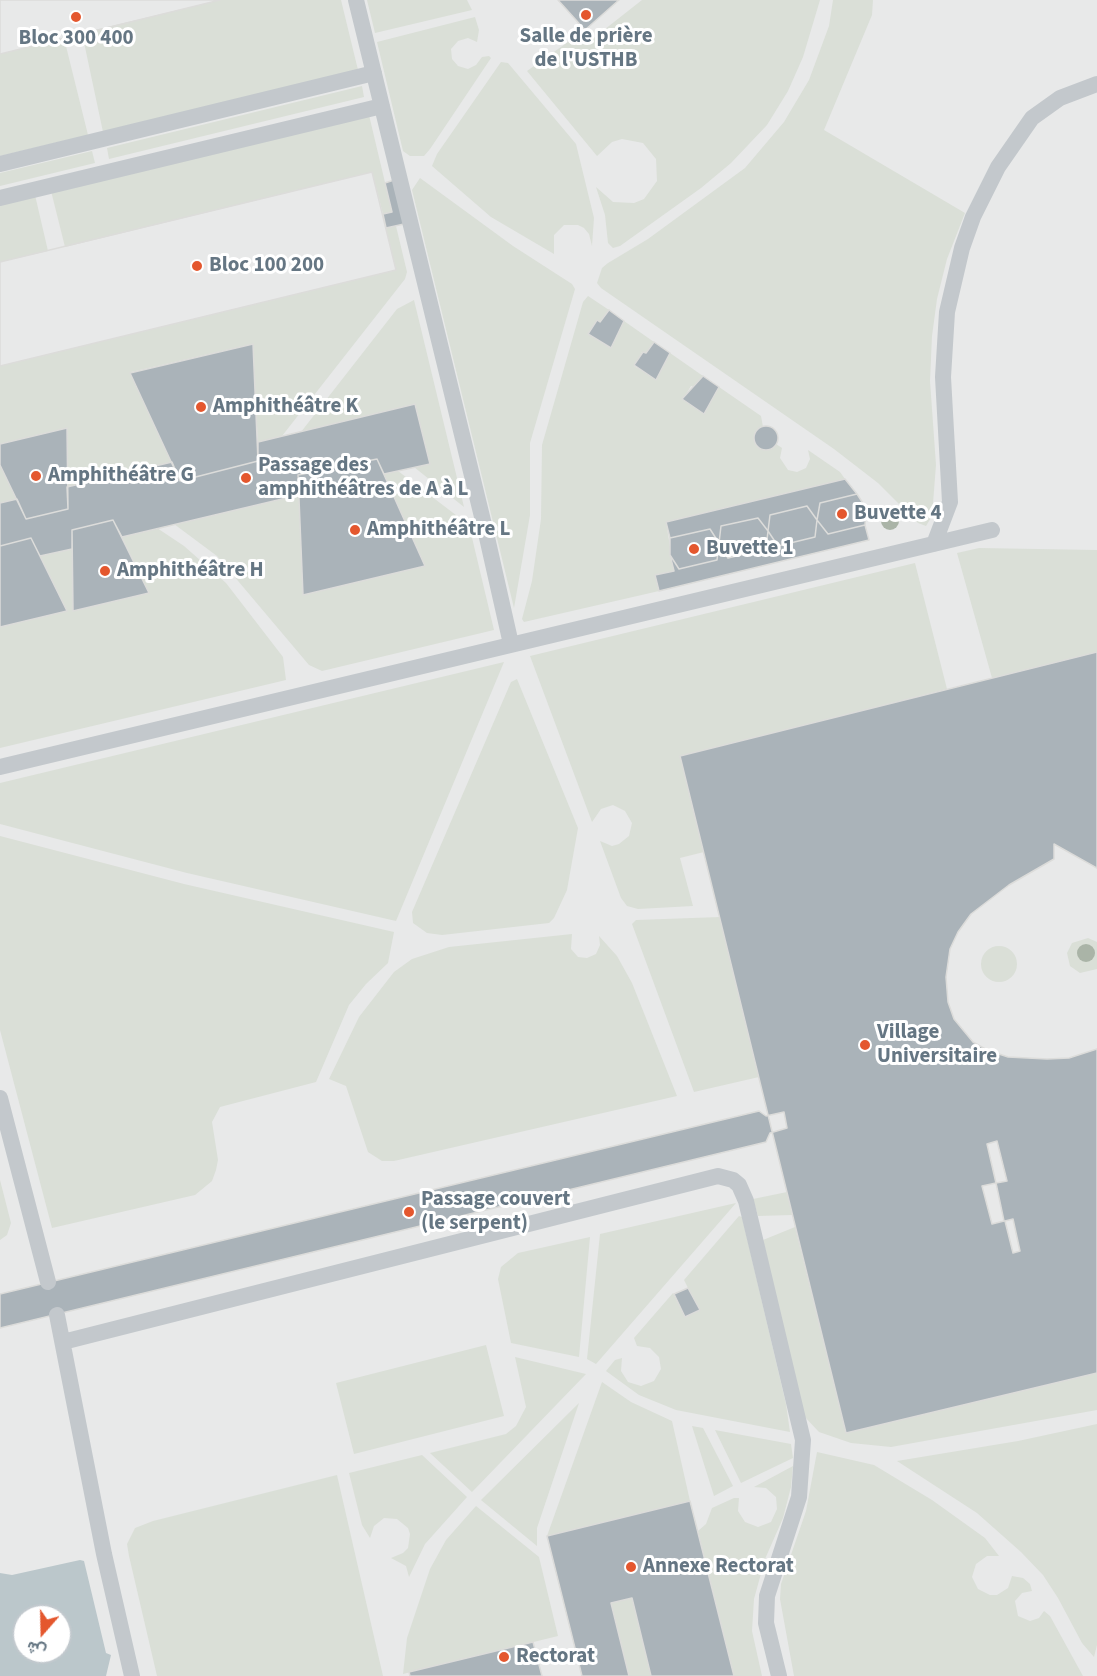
<!DOCTYPE html>
<meta charset="utf-8">
<style>
body{margin:0}
#map{position:relative;width:1097px;height:1676px;overflow:hidden;background:#fafaf8;font-family:"Source Sans 3",Vazirmatn,sans-serif}
canvas{display:block}
.north{position:absolute;left:12px;top:1604px;width:60px;height:60px;box-sizing:border-box;background:#fff;border:2px solid #c1c8cd;border-radius:50%;rotate:200deg;font-size:16px;font-weight:700;line-height:24px;text-align:center;color:#657683}
.north::after{content:'';display:block;margin:auto;width:21px;height:27px;background:#e4572e;clip-path:polygon(50% 0,100% 100%,50% 72%,0 100%)}
</style>
<div id="map">
<canvas width="1097" height="1676"></canvas>
<div class="north">ش</div>
</div>
<script>
const context = document.querySelector('canvas').getContext('2d');
context.lineJoin = 'round';
function fill(path, color) { context.fillStyle = color; context.fill(path, 'evenodd'); }
const shape = rows => new Path2D(rows.map(r => 'M' + r).join(''));
function strokePath(path, color, width, dash) { context.strokeStyle = color; context.lineWidth = width; context.lineCap = dash ? 'butt' : 'round'; context.setLineDash(dash || []); context.stroke(path); }
function label(font, color, halo, rows, align = 'center') {
  context.font = font + ' "Source Sans 3",sans-serif'; context.lineWidth = 6; context.setLineDash([]); context.textBaseline = 'middle'; context.strokeStyle = halo; context.fillStyle = color; for (const [text, x, y, turn = 0] of rows) {
    context.save(); context.translate(x, y); context.rotate((+turn || 0) * Math.PI / 180); context.textAlign = isNaN(turn) ? turn : align; if (halo) context.strokeText(text, 0, 0); context.fillText(text, 0, 0); context.restore();
  }
}
fill(shape([
 [0,0,1097,0,1097,1676,0,1676],
 [24,1616,60,1616,60,1652,24,1652]
]), '#e8e9e9');
fill(shape([
 [220,0,341,0,358,70,103,132,82,33],
 [367,0,467,0,472,10,375,33],
 [642,0,820,0,803,57,788,91,767,125,731,163,701,188,620,246,613,248,608,243,605,215,596,187,613,202,634,203,644,199,657,181,656,159,643,143,622,139,612,142,597,156,527,71,575,37,595,37],
 [833,0,873,0,872,15,824,130,965,213,947,259,937,299,932,336,930,381,936,465,932,516,926,526,918,523,878,483,834,449,601,288,597,283,602,268,608,263,648,239,745,168,784,122,809,80,829,26],
 [475,17,479,30,477,42,468,38,458,41,451,49,452,59,458,66,468,69,476,65,482,57,489,56,491,58,430,149,424,156,410,156,403,151,377,42],
 [64,38,88,135,0,156,0,54],
 [501,62,508,63,576,144,594,218,592,246,589,234,584,228,578,225,564,225,554,235,554,254,491,217,432,166,437,154],
 [362,86,364,97,109,159,107,148],
 [369,115,392,212,383,214,372,172,65,247,51,191],
 [92,151,95,163,0,186,0,173],
 [420,178,513,246,572,284,575,289,530,443,530,515,514,608,412,190],
 [35,195,48,251,0,262,0,204],
 [396,226,407,272,405,279,282,436,258,442,252,344,131,372,172,462,67,487,66,428,0,444,0,366,396,270,386,228],
 [588,296,609,310,600,322,597,320,588,334,611,348,624,321,654,342,646,353,642,352,634,366,656,379,670,353,703,376,695,387,691,386,683,399,704,414,719,387,761,416,763,427,756,431,755,442,763,449,771,449,776,444,782,448,780,458,788,470,797,472,806,468,810,459,808,450,840,472,845,479,666,522,674,571,655,575,659,591,524,622,522,619,532,581,541,519,542,445,583,302],
 [414,300,464,507,414,467,301,432,397,309],
 [0,465,17,499,0,503],
 [398,471,469,525,494,630,322,671,309,665,217,556,174,524,299,495,303,594,425,566,384,474],
 [157,528,184,546,226,583,283,657,286,680,0,748,0,627,67,611,40,556,72,549,73,610,149,593,122,537],
 [979,548,1097,550,1097,652,992,678,957,553],
 [915,563,947,689,680,756,704,852,680,858,693,906,638,909,627,906,621,898,600,841,612,846,619,844,629,836,632,823,625,811,613,805,601,809,592,822,530,656],
 [504,662,396,921,187,873,0,824,0,783],
 [517,679,578,828,567,890,554,918,549,923,442,935,427,933,413,923,412,912,511,682],
 [0,836,184,884,394,932,388,963,366,984,349,1005,316,1082,220,1107,212,1122,218,1160,216,1170,212,1181,195,1195,52,1228,0,1030],
 [720,917,759,1077,694,1092,632,924,636,920],
 [572,934,571,949,578,957,587,958,596,954,600,945,599,936,617,956,632,983,677,1096,394,1161,382,1161,368,1152,346,1086,329,1079,359,1017,394,972,412,959,449,947],
 [1088,938,1097,942,1097,969,1080,973,1070,966,1067,953,1072,943],
 '981 964a18 18 0 1 1 36 0a18 18 0 1 1-36 0Z',
 [0,1180,11,1223,7,1235,0,1240],
 [787,1192,792,1215,758,1216,753,1199],
 [736,1203,596,1364,587,1359,600,1234],
 [739,1216,742,1217,786,1404,790,1432,676,1410,639,1395,606,1371,615,1360,622,1358,621,1371,628,1382,641,1386,654,1381,661,1369,659,1357,650,1348,637,1346,634,1338,673,1293,685,1317,699,1310,684,1280],
 [795,1227,846,1433,1097,1373,1097,1410,891,1447,851,1443,819,1432,804,1416,763,1240],
 [590,1237,579,1357,511,1343,498,1279,501,1267,518,1253],
 [486,1345,504,1416,354,1454,336,1383],
 [515,1357,586,1374,472,1492,430,1453,506,1434,516,1426,526,1407],
 [602,1382,631,1402,672,1421,690,1501,547,1536],
 [579,1403,537,1528,537,1546,481,1500],
 [1097,1424,1097,1645,1094,1657,1082,1643,1058,1598,1043,1575,1021,1552,977,1513,897,1461,1018,1441],
 [692,1426,703,1428,733,1486,714,1496],
 [715,1430,791,1444,793,1458,741,1483],
 [817,1452,874,1465,932,1500,985,1538,999,1556,987,1556,976,1564,972,1577,978,1589,990,1595,997,1595,1008,1588,1012,1576,1023,1578,1030,1584,1032,1591,1022,1593,1015,1601,1018,1616,1030,1621,1039,1618,1044,1611,1050,1616,1083,1676,794,1676,780,1599,781,1584,806,1511],
 [422,1455,467,1497,425,1544,409,1577,406,1566,391,1558,403,1553,408,1548,410,1534,408,1528,397,1519,384,1518,374,1526,370,1538,362,1525,349,1473],
 [793,1466,791,1487,783,1518,765,1559,754,1599,752,1631,762,1676,734,1676,698,1531,706,1524,712,1508,734,1498,739,1498,738,1511,745,1522,758,1527,771,1522,777,1509,776,1497,766,1488,754,1487],
 [337,1475,383,1676,157,1676,129,1556,127,1544,135,1528,153,1521],
 [476,1506,539,1557,558,1636,403,1674,407,1638,430,1569,446,1540],
 [632,1598,651,1676,629,1676,611,1603]
]), '#dadfd7');
fill(shape([
 [80,1560,84,1561,106,1653,111,1655,106,1676,0,1676,0,1573,12,1575],
 [24,1616,60,1616,60,1652,24,1652]
]), '#bbc7cb');
const building = shape([
 [0,0,220,0,0,54,0,0],
 [0,0,220,0,0,54,0,0],
 [558,0,619,0,585,30,558,0],
 [372,172,396,270,0,366,0,262,372,172],
 [372,172,396,270,0,366,0,262,372,172],
 [394,180,404,224,386,228,383,214,392,212,385,183,394,180],
 [609,310,624,321,611,348,588,334,597,320,600,322,609,310],
 [654,342,670,353,656,380,634,365,643,352,646,353,654,342],
 [253,344,258,461,180,481,130,373,253,344],
 [703,376,719,387,704,414,682,399,703,376],
 [415,404,430,464,384,474,377,459,298,475,299,495,122,537,113,520,72,530,72,549,40,556,31,538,0,546,0,503,17,499,26,519,68,509,67,487,172,462,180,481,258,461,258,442,415,404],
 '754 438a12 12 0 1 1 24 0a12 12 0 1 1-24 0Z',
 [67,428,68,509,26,519,0,465,0,444,67,428],
 [377,459,425,566,303,595,298,475,377,459],
 [845,479,857,494,820,503,817,520,807,506,770,515,768,531,758,518,721,526,719,543,710,529,670,538,666,522,845,479],
 [857,494,866,508,865,525,828,534,817,520,820,503,857,494],
 [807,506,817,520,815,537,778,546,768,531,770,515,807,506],
 [758,518,768,531,766,549,728,558,719,543,721,526,758,518],
 [113,520,149,593,73,611,72,530,113,520],
 [817,520,828,534,865,525,869,540,659,591,655,575,674,571,670,555,679,569,717,560,719,543,728,558,766,549,768,531,778,546,815,537,817,520],
 [710,529,719,543,717,560,679,569,670,555,670,538,710,529],
 [31,538,67,611,0,627,0,546,31,538],
 [1097,652,1097,868,1054,844,1054,859,1009,885,971,914,958,932,950,949,946,977,948,1002,954,1019,973,1042,987,1050,1008,1057,1047,1059,1069,1058,1097,1049,1097,1373,846,1433,680,756,1097,652],
 [997,1141,1007,1181,996,1183,987,1144,997,1141],
 [996,1183,1004,1221,992,1224,982,1186,996,1183],
 [1013,1219,1020,1251,1013,1253,1005,1221,1013,1219],
 [759,1111,766,1116,784,1112,787,1128,770,1133,766,1142,0,1328,0,1294,759,1111],
 [688,1288,700,1310,685,1317,674,1294,688,1288],
 [690,1501,734,1676,651,1676,632,1598,611,1603,629,1676,582,1676,547,1536,690,1501],
 [533,1642,542,1676,410,1676,409,1672,533,1642]
]);
fill(building, '#aab3b9');
strokePath(building, '#dcdcda', 1.5);
strokePath(shape([
 [356,0,486,533,511,644],
 [0,164,374,73],
 [0,198,382,106],
 [934,544,950,502,943,377,947,312,962,248,973,217,998,167,1032,118,1060,98,1097,84],
 [0,767,992,530],
 [0,1098,48,1282],
 [57,1315,104,1554,132,1676],
 [63,1342,718,1176,733,1180,739,1185,746,1201,803,1440,799,1497,767,1596,766,1623,779,1676]
]), '#c3c8cc', 16);
context.fillStyle = '#aab4a7';
for (const [x, y] of [
 [890,521],
 [1086,953]
]) { context.beginPath(); context.arc(x, y, 9, 0, 2 * Math.PI); context.fill(); }
for (const [x, y, r, color] of [
 [586,15,6,"#e4572e"],
 [76,17,6,"#e4572e"],
 [197,266,6,"#e4572e"],
 [201,407,6,"#e4572e"],
 [36,476,6,"#e4572e"],
 [246,478,6,"#e4572e"],
 [842,514,6,"#e4572e"],
 [355,530,6,"#e4572e"],
 [694,549,6,"#e4572e"],
 [105,571,6,"#e4572e"],
 [865,1045,6,"#e4572e"],
 [409,1212,6,"#e4572e"],
 [631,1567,6,"#e4572e"],
 [504,1657,6,"#e4572e"]
]) { const dot = new Path2D(); dot.arc(x, y, r, 0, 2 * Math.PI); context.fillStyle = color; context.fill(dot); strokePath(dot, '#fff', 2); }
label('bold 21px', '#657683', '#fff', [
 ["Salle de prière",586,37,"center"],
 ["de l'USTHB",586,61,"center"],
 ["Bloc 300 400",76,39,"center"],
 ["Bloc 100 200",209,266],
 ["Amphithéâtre K",213,407],
 ["Passage des",258,466],
 ["amphithéâtres de A à L",258,490],
 ["Amphithéâtre G",48,476],
 ["Buvette 4",854,514],
 ["Amphithéâtre L",367,530],
 ["Buvette 1",706,549],
 ["Amphithéâtre H",117,571],
 ["Village",877,1033],
 ["Universitaire",877,1057],
 ["Passage couvert",421,1200],
 ["(le serpent)",421,1224],
 ["Annexe Rectorat",643,1567],
 ["Rectorat",516,1657]
], 'left');
</script>
